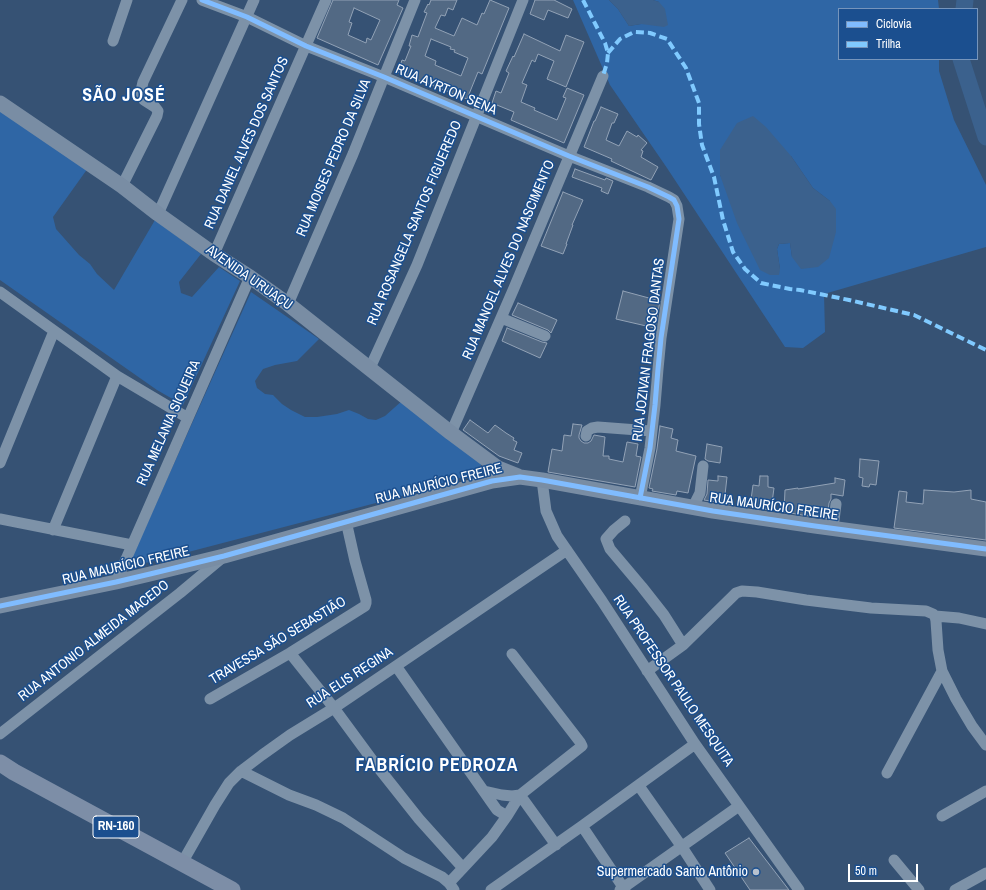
<!DOCTYPE html>
<meta charset="utf-8">
<style>
body{margin:0}
#map{position:relative;width:986px;height:890px;overflow:hidden;background:#365274;font-family:"Archivo Narrow",sans-serif}
canvas{display:block}
.legend{position:absolute;left:838px;top:8px;width:140px;height:52px;box-sizing:border-box;background:#1b4f8f;border:1px solid #7695bc;margin:0;padding:5px 7px;list-style:none;font-size:12px;color:#fff}
.legend li{display:flex;align-items:center;gap:8px;height:20px}
.legend b{width:20px;border:1px solid #7695bc}
.scale{position:absolute;left:848px;top:864px;width:70px;height:18px;box-sizing:border-box;border:2px solid #fff;border-top:0;padding-left:5px;font-size:12px;line-height:14px;white-space:nowrap;color:#fff;-webkit-text-stroke:3px #1b4f8f;paint-order:stroke}
</style>
<div id="map">
<canvas width="986" height="890"></canvas>
<ul class="legend">
<li><b style="height:5px;background:#80bcff"></b>Ciclovia</li>
<li><b style="height:5px;background:#80caff"></b>Trilha</li>
</ul>
<div class="scale">50 m</div>
</div>
<script>
const context = document.querySelector('canvas').getContext('2d');
context.lineJoin = 'round';
function fill(path, color) { context.fillStyle = color; context.fill(path, 'evenodd'); }
const shape = rows => new Path2D(rows.map(r => 'M' + r).join(''));
function strokePath(path, color, width, dash) { context.strokeStyle = color; context.lineWidth = width; context.lineCap = dash ? 'butt' : 'round'; context.setLineDash(dash || []); context.stroke(path); }
function label(font, color, halo, rows, align = 'center') {
  context.font = font + ' "Archivo Narrow",sans-serif'; context.lineWidth = 3; context.setLineDash([]); context.textBaseline = 'middle'; context.strokeStyle = halo; context.fillStyle = color; for (const [text, x, y, turn = 0] of rows) {
    context.save(); context.translate(x, y); context.rotate((+turn || 0) * Math.PI / 180); context.textAlign = isNaN(turn) ? turn : align; if (halo) context.strokeText(text, 0, 0); context.fillText(text, 0, 0); context.restore();
  }
}
fill(shape([
 [573,0,609,0,618,9,629,26,641,24,659,2,653,0,938,0,939,9,839,9,839,59,939,59,939,71,954,120,986,185,986,247,824,294,825,332,803,348,785,347,667,168,610,85],
 [791,156,813,188,830,201,792,257,790,243,779,244,777,249,780,269,720,175],
 [0,108,88,168,53,217,56,229,79,255,90,264,97,274,114,290,155,220,201,254,179,282,181,293,192,297,219,267,240,281,183,405,157,390,0,280],
 [251,292,319,339,297,361,275,365,263,369,255,381,257,388,265,394,273,395,282,404,291,410,305,417,317,417,337,414,349,410,359,414,368,419,376,420,385,416,403,400,483,462,476,473,395,498,150,562,128,566]
]), '#2f66a5');
fill(shape([
 [609,0,653,0,659,2,665,9,668,25,664,27,641,24,629,26,618,9],
 [753,116,766,127,791,156,813,188,830,201,836,209,836,232,829,258,818,267,801,269,792,257,790,243,779,244,777,249,780,269,779,275,770,275,760,270,737,223,720,175,720,150,737,123]
]), '#3b618d');
strokePath(shape([
 [964,9,965,0],
 [961,59,986,137]
]), '#3b618d', 17);
const building = shape([
 [333,0,399,0,397,5,403,8,378,65,317,38,333,0],
 [354,8,380,20,371,40,367,38,366,43,348,35,352,23,349,22,354,8],
 [431,0,457,0,453,10,448,8,445,16,441,15,435,28,454,36,462,18,477,25,482,13,484,14,490,0,509,8,482,74,478,72,467,99,398,72,402,60,405,61,411,46,409,46,412,35,418,37,427,13,424,12,428,4,429,5,431,0],
 [431,39,451,47,450,49,455,50,454,52,468,58,461,76,435,65,436,61,425,56,431,39],
 [535,0,554,0,572,9,568,18,548,10,544,20,530,14,535,0],
 [524,34,560,51,566,35,584,42,566,87,547,79,554,61,538,54,535,62,532,60,522,83,527,85,521,102,535,108,534,110,557,120,566,98,563,97,567,88,584,95,564,143,511,120,514,112,492,103,496,91,501,93,509,73,506,71,513,56,514,57,524,34],
 [601,107,618,114,614,123,612,123,606,140,619,146,627,131,637,137,638,135,647,143,641,150,643,151,641,157,658,167,651,180,611,161,612,159,584,147,594,121,595,121,601,107],
 [575,169,605,180,606,178,613,181,608,194,601,191,602,188,572,177,575,169],
 [563,192,583,200,572,225,573,225,566,244,567,244,563,254,541,246,563,192],
 [623,291,660,301,655,328,616,319,623,291],
 [518,303,557,320,551,333,548,330,512,315,518,303],
 [507,328,542,342,547,343,540,358,502,341,507,328],
 [470,420,488,433,495,425,506,433,514,438,513,440,517,442,514,450,522,453,518,463,499,456,463,430,470,420],
 [573,424,582,425,579,435,579,438,581,441,584,443,588,443,591,441,594,435,605,437,603,456,609,456,609,459,623,462,627,442,638,444,636,456,641,457,635,487,548,472,552,449,562,451,564,435,571,436,573,424],
 [660,426,673,429,671,438,678,440,676,451,696,456,688,493,677,491,676,495,652,491,653,489,649,488,657,449,660,426],
 [707,444,722,447,720,463,708,461,705,459,707,444],
 [860,459,879,461,876,485,870,484,869,487,862,486,863,478,859,477,860,459],
 [718,476,727,477,725,495,731,496,730,504,704,500,707,494,708,480,718,481,718,476],
 [760,476,768,476,768,487,774,488,771,510,750,507,753,485,759,486,760,476],
 [835,478,845,480,843,496,831,494,831,499,829,503,827,519,784,512,785,490,798,488,798,489,835,483,835,478],
 [924,490,954,492,971,490,971,499,986,502,986,540,894,528,899,491,907,492,906,502,923,504,924,490],
 [749,838,789,890,750,890,725,853,749,838]
]);
fill(building, '#526984');
strokePath(building, '#92a2b6', 1);
strokePath(shape([
 [202,0,247,17,306,46,384,77,569,156,648,187,669,197,674,200,677,206,679,219,661,338,658,369,655,405,650,448,640,498],
 [113,41,127,0],
 [122,186,157,116,158,111,155,107,144,100,141,93,141,91,143,82,182,0],
 [158,214,254,0],
 [214,254,326,0],
 [0,292,117,376,188,418],
 [288,304,353,154,415,0],
 [501,318,545,336],
 [370,368,417,265,523,0],
 [451,433,514,288,603,76],
 [586,436,587,431,592,428,598,427,651,431],
 [0,463,54,331],
 [542,480,546,511,557,536,602,601,695,744,799,890],
 [693,507,700,493,703,466],
 [0,519,132,545],
 [625,521,614,530,606,539,610,549,642,587,664,615,683,645],
 [833,528,836,504],
 [53,530,117,376],
 [116,582,188,418,250,277],
 [935,616,959,618,986,624],
 [290,653,334,708,373,761,419,819,463,868],
 [396,666,492,803,497,810,507,816],
 [647,671,683,645,732,597,736,593,742,591,757,592,806,600,871,608,926,611,933,614,935,616,936,621,938,650,942,671,956,699,972,726,986,745],
 [210,699,290,653,365,606,366,603,366,600,355,561,346,521],
 [0,734,180,593,222,558],
 [241,771,289,795,316,805,343,818,404,858,442,877,449,883,454,890],
 [887,773,942,671],
 [639,786,682,847,710,890],
 [484,791,502,795,512,796,520,795,556,845],
 [942,816,986,791],
 [582,826,625,890],
 [894,860,919,890],
 [182,863,215,805,229,783,241,771,262,755,290,735,334,708,396,666,567,550],
 [449,883,492,837,507,816,520,795,582,746,580,742,512,654],
 [491,890,582,826,695,744],
 [620,890,739,806],
 [955,890,986,873]
]), '#7d92a8', 11);
strokePath(shape([
 [0,103,122,186,158,214,214,254,250,277,288,304,451,433,498,468,518,476],
 [0,606,116,582,150,574,224,556,492,481,520,477,542,480,713,511,815,526,986,549]
]), '#798da4', 15);
strokePath(shape([
 [0,763,14,772,232,890]
]), '#7d8ea7', 17);
strokePath(shape([
 [583,0,605,43,608,53,607,63,603,76],
 [608,53,620,39,634,32,650,33,667,39,686,68,699,103,699,124,702,145,714,177,723,220,733,252,745,269,761,283,790,289,800,290,849,300,914,315,986,350]
]), '#80caff', 4, [8, 4]);
strokePath(shape([
 [202,0,247,17,306,46,384,77,569,156,648,187,669,197,674,200,677,206,679,219,661,338,658,369,655,405,650,448,640,498],
 [0,606,116,582,150,574,224,556,492,481,520,477,542,480,713,511,815,526,986,549]
]), '#80bcff', 5);
for (const [x, y, r, color] of [
 [756,872,4,"#b9c2ce"]
]) { const dot = new Path2D(); dot.arc(x, y, r, 0, 2 * Math.PI); context.fillStyle = color; context.fill(dot); strokePath(dot, '#1b4f8f', 1.5); }
for (const [x, y, w] of [
 [116,827,46]
]) { const box = new Path2D(); box.roundRect(x - w / 2, y - 11, w, 22, 3); context.fillStyle = '#1b4f8f'; context.fill(box); strokePath(box, '#fff', 1); }
label('bold 13px', '#fff', null, [
 ["RN-160",116,827]
]);
label('14px', '#fff', '#1b4f8f', [
 ["RUA AYRTON SENA",446,90,23],
 ["RUA DANIEL ALVES DOS SANTOS",247,143,-66],
 ["RUA MOISES PEDRO DA SILVA",334,158,-67],
 ["RUA ROSANGELA SANTOS FIGUEREDO",415,223,-67],
 ["RUA MANOEL ALVES DO NASCIMENTO",509,260,-67],
 ["AVENIDA URUAÇU",249,278,35],
 ["RUA JOZIVAN FRAGOSO DANTAS",649,350,-83],
 ["RUA MELANIA SIQUEIRA",169,423,-66],
 ["RUA MAURÍCIO FREIRE",439,484,-14],
 ["RUA MAURÍCIO FREIRE",774,507,8],
 ["RUA MAURÍCIO FREIRE",126,566,-13],
 ["RUA ANTONIO ALMEIDA MACEDO",94,641,-38],
 ["TRAVESSA SÃO SEBASTIÃO",278,641,-31],
 ["RUA ELIS REGINA",350,678,-33],
 ["RUA PROFESSOR PAULO MESQUITA",673,681,56]
]);
label('14px', '#fff', '#1b4f8f', [
 ["Supermercado Santo Antônio",748,872]
], 'right');
context.letterSpacing = '1px';
label('bold 18px', '#fff', '#1b4f8f', [
 ["SÃO JOSÉ",124,96],
 ["FABRÍCIO PEDROZA",437,766]
]);
context.letterSpacing = '0px';
</script>
